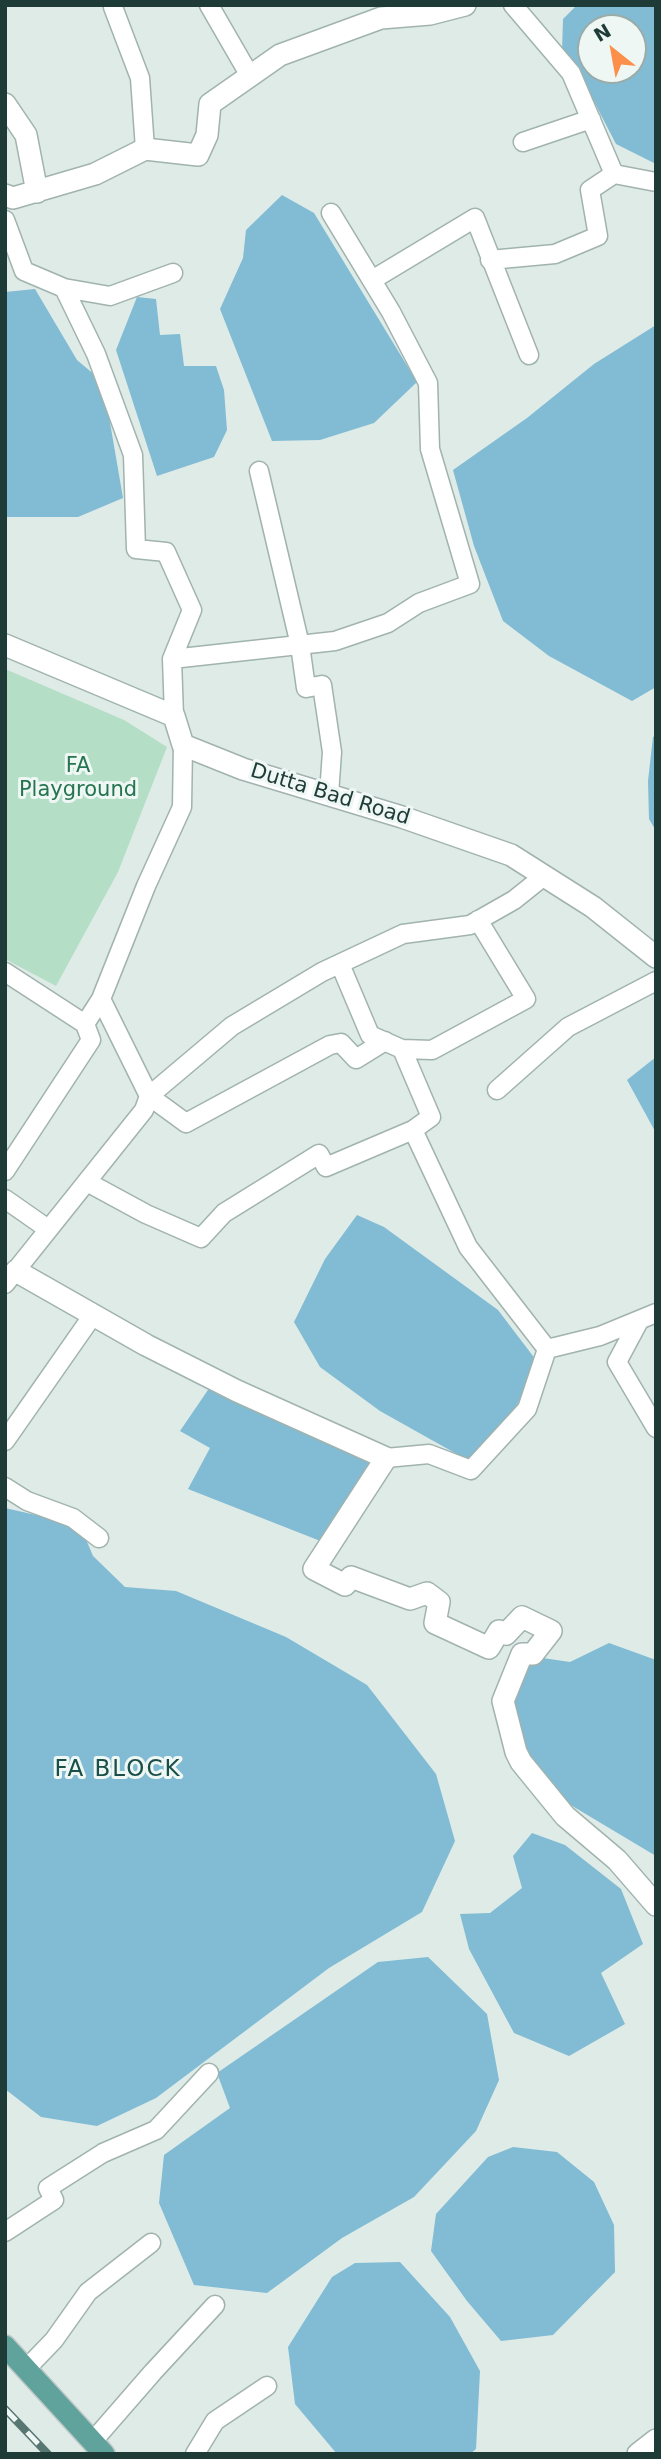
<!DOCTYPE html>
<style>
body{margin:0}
#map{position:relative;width:661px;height:2459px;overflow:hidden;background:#deebe7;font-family:"DejaVu Sans",sans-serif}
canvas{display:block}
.frame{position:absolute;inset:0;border:7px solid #1e3b37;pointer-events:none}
.north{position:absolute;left:577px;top:14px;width:70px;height:70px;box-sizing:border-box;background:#eef7f4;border:2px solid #9baca8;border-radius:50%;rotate:329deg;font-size:19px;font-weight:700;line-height:28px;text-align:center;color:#1e3b37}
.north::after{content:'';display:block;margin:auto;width:24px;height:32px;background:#fc904b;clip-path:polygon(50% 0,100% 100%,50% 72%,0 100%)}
</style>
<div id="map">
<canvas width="661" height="2459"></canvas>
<div class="frame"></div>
<div class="north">N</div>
</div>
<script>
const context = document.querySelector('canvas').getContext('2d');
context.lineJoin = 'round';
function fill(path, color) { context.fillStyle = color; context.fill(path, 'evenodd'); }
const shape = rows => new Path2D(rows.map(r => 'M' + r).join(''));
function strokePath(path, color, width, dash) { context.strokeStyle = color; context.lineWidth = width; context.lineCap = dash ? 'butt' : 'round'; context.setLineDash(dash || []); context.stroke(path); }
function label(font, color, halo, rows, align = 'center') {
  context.font = font + ' "DejaVu Sans",sans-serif'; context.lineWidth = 6; context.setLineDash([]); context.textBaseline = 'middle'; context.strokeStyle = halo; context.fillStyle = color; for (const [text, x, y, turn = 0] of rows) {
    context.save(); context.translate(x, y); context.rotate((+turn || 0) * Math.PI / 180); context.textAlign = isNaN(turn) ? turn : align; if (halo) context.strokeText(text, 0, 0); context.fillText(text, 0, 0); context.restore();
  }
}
fill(shape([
 [5,669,124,720,167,747,118,872,56,986,5,959]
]), '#b4dec6');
fill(shape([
 [577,5,656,5,656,164,616,144,571,57,562,52,563,19],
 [591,28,633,28,633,70,591,70],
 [282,195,314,213,417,382,374,423,320,440,272,441,220,309,243,258,246,230],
 [35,289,77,360,103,382,123,498,78,517,5,517,5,292],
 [137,297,156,299,160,335,180,334,184,366,216,366,224,390,227,430,214,457,157,476,116,350],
 [656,325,656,687,632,701,549,656,503,621,474,546,453,470,527,418,594,364],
 [656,735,656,831,649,819,648,781,653,737],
 [656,1057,656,1133,627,1080],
 [357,1215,384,1227,498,1310,536,1360,505,1434,471,1462,380,1411,320,1367,294,1322,325,1259],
 [210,1387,374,1463,328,1544,188,1489,210,1448,180,1431],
 [5,1508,80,1525,93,1556,125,1587,176,1591,286,1637,367,1685,436,1774,455,1841,422,1912,329,1968,156,2098,97,2126,41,2117,5,2089],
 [609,1643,656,1660,656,1856,569,1804,523,1762,509,1708,529,1656,570,1662],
 [532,1833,565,1845,621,1889,643,1944,601,1973,625,2024,569,2056,514,2033,469,1949,460,1914,490,1913,522,1888,513,1856],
 [428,1957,487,2014,499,2080,476,2131,414,2197,342,2238,267,2293,194,2285,159,2203,164,2155,230,2108,217,2073,378,1962],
 [513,2147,557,2152,594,2182,614,2225,615,2272,553,2335,501,2341,467,2301,431,2251,436,2214,488,2157],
 [400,2262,450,2317,480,2371,476,2449,470,2454,337,2454,295,2404,288,2347,332,2277,355,2263]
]), '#81bbd4');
const lane = shape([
 [209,5,250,76],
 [513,5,571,73,614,174,656,182],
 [113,7,140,78,145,149],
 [523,142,591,119],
 [5,220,24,271,64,288,110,296,173,273],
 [490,260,555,254,598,236,590,190,614,174],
 [372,280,475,218,529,355],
 [64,288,96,354,133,455,136,549,166,552,192,610,172,659,174,716],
 [259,471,300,645,306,688,322,685,332,752,329,794],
 [172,659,335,641,388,623,419,603,470,584,430,449,428,383,391,312,331,213],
 [340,964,370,1035,402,1049,432,1050,526,999,478,920],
 [5,972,85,1024,91,1040,5,1171],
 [101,999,149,1096,186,1123,330,1045,341,1043,356,1059,385,1041],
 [85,1024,101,999,146,886,182,807,183,745],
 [497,1090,568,1027,656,981],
 [87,1182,146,1214,201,1238,224,1213,319,1154,326,1167,413,1130],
 [5,1199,48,1229],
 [5,1284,144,1110,149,1096,232,1026,322,972,403,934,470,925,514,900,544,876],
 [639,1321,617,1362,656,1428],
 [547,1349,600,1336,656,1313],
 [5,1441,93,1315],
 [386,1458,429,1454,471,1470,527,1409,547,1349,468,1247,413,1130,431,1117,402,1049],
 [5,1487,27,1501,73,1518,99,1538],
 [5,2232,54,2200,48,2188,103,2153,156,2130,209,2073],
 [26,2369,54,2340,88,2292,151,2243],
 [93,2441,153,2372,215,2305],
 [195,2454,215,2421,267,2386]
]);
const street = shape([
 [5,104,26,135,37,192],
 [5,195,13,198,95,174,145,149,198,155,207,135,210,104,280,55,381,18,430,14,465,5],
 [5,645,174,716,183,745,243,769,402,817,511,855,593,907,656,957],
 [16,1271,146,1345,237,1391,386,1458,314,1569,345,1585,351,1577,410,1599,427,1593,439,1602,435,1623,489,1648,499,1631,506,1634,522,1617,551,1631,533,1654,522,1654,503,1701,516,1752,521,1762,565,1816,617,1860,656,1905],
 [638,2454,656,2440]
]);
const primary = shape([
 [5,2346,104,2454]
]);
strokePath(lane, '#a1b3af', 21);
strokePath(street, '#a1b3af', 24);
strokePath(primary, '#c0c8c7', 24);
strokePath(lane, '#fff', 18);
strokePath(street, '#fff', 21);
strokePath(primary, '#5fa39c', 21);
const rail = shape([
 [5,2409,48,2454]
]);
strokePath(rail, '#587773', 8);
strokePath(rail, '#eef7f4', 5, [16]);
label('21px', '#267450', '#eef7f4', [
 ["FA",78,767],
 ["Playground",78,791]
]);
label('21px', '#1e3b37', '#eef7f4', [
 ["Dutta Bad Road",330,795,17]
]);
context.letterSpacing = '2px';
label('23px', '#194e49', '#eef7f4', [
 ["FA BLOCK",118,1770]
]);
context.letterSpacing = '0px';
</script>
